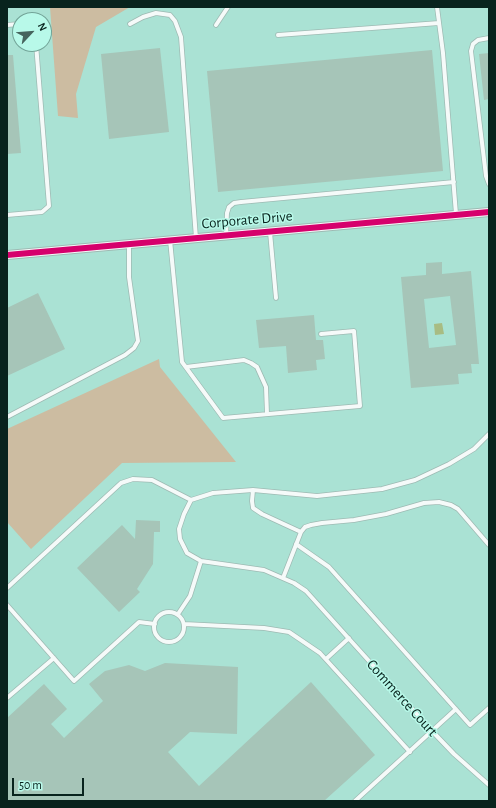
<!DOCTYPE html>
<style>
body{margin:0}
#map{position:relative;width:496px;height:808px;overflow:hidden;background:#baddd4;font-family:"Alegreya Sans",sans-serif}
canvas{display:block}
.frame{position:absolute;inset:0;border:8px solid #08231d;pointer-events:none}
.north{position:absolute;left:12px;top:12px;width:40px;height:40px;box-sizing:border-box;background:#b8f9e9;border:1px solid #72a397;border-radius:50%;rotate:64deg;font-size:11px;font-weight:700;line-height:16px;text-align:center;color:#08231d}
.north::after{content:'';display:block;margin:auto;width:14px;height:18px;background:#46645d;clip-path:polygon(50% 0,100% 100%,50% 72%,0 100%)}
.scale{position:absolute;left:12px;top:778px;width:72px;height:18px;box-sizing:border-box;border:2px solid #08231d;border-top:0;padding-left:5px;font-size:12px;line-height:14px;white-space:nowrap;color:#08231d;-webkit-text-stroke:3px #b8f9e9;paint-order:stroke}
</style>
<div id="map">
<canvas width="496" height="808"></canvas>
<div class="frame"></div>
<div class="north">N</div>
<div class="scale">50 m</div>
</div>
<script>
const context = document.querySelector('canvas').getContext('2d');
context.lineJoin = 'round';
function fill(path, color) { context.fillStyle = color; context.fill(path, 'evenodd'); }
const shape = rows => new Path2D(rows.map(r => 'M' + r).join(''));
function strokePath(path, color, width, dash) { context.strokeStyle = color; context.lineWidth = width; context.lineCap = dash ? 'butt' : 'round'; context.setLineDash(dash || []); context.stroke(path); }
function label(font, color, halo, rows, align = 'center') {
  context.font = font + ' "Alegreya Sans",sans-serif'; context.lineWidth = 3; context.setLineDash([]); context.textBaseline = 'middle'; context.strokeStyle = halo; context.fillStyle = color; for (const [text, x, y, turn = 0] of rows) {
    context.save(); context.translate(x, y); context.rotate((+turn || 0) * Math.PI / 180); context.textAlign = isNaN(turn) ? turn : align; if (halo) context.strokeText(text, 0, 0); context.fillText(text, 0, 0); context.restore();
  }
}
fill(shape([
 [7,7,489,7,489,801,7,801],
 [20,20,44,20,44,44,20,44]
]), '#aae2d4');
fill(shape([
 [50,7,130,7,96,27,76,94,78,118,58,116],
 [159,359,160,367,236,462,122,463,31,549,7,522,7,429]
]), '#ccbca1');
fill(shape([
 [442,323,444,334,435,335,434,324]
]), '#a8bc83');
fill(shape([
 [160,48,169,132,109,139,101,54],
 [432,50,443,171,218,192,207,71],
 [489,53,489,99,484,100,479,54],
 [7,55,13,55,21,153,7,154],
 [442,262,442,274,471,271,479,364,471,364,472,373,458,374,459,384,411,388,401,277,426,275,426,263],
 [450,296,456,345,429,348,424,299],
 [38,293,65,349,7,376,7,308],
 [314,315,316,340,323,340,325,359,316,360,317,370,288,373,286,346,259,348,256,320],
 [136,520,160,521,160,532,154,532,153,564,137,589,140,592,119,612,77,568,122,525,135,539],
 [165,663,238,667,237,734,190,732,168,752,199,786,311,682,375,755,324,801,7,801,7,718,44,684,67,709,51,724,64,738,103,701,89,684,105,671,129,665,145,671]
]), '#a6c5b8');
const lane = shape([
 [437,7,443,53,456,214],
 [130,24,143,17,156,13,170,15,175,21,181,37,196,238],
 [7,25,20,24],
 [216,25,228,7],
 [278,35,439,23],
 [489,38,478,40,473,44,471,51,486,176,489,184],
 [7,215,42,212,49,206,36,44],
 [270,232,276,298],
 [226,235,227,213,229,207,234,203,241,202,454,182],
 [170,240,182,362,223,418,360,406,354,331,321,334],
 [186,367,244,360,251,363,257,367,266,387,267,414],
 [7,417,125,355,134,348,138,341,129,277,129,244],
 [489,434,474,449,449,464,415,480,382,489,317,496,253,490,213,493,191,500,184,514,179,529,180,539,187,553,201,561,264,570,294,583,306,591,433,732,454,754,489,785],
 [253,490,252,501,253,508,262,514,301,532],
 [296,544,329,567,470,725,489,708],
 [283,578,301,532,305,527,311,525,322,523,354,520,386,514,424,503,439,502,451,505,458,509,489,545],
 [7,588,121,483,133,479,152,480,191,500],
 [7,605,74,681,139,622,155,624],
 '154 627a15 15 0 1 1 30 0a15 15 0 1 1-30 0Z',
 [178,614,190,596,201,561],
 [184,624,264,628,289,632,320,653,410,752],
 [326,659,349,638],
 [7,698,54,658],
 [355,801,456,709]
]);
const street = shape([
 [7,255,489,212]
]);
strokePath(lane, '#9ebab3', 5.5);
strokePath(street, '#9ebab3', 10);
strokePath(lane, '#f5faf9', 4);
strokePath(street, '#f5faf9', 8);
strokePath(shape([
 [7,255,489,212]
]), '#d6006c', 6);
label('15px', '#08231d', '#b8f9e9', [
 ["Corporate Drive",247,220,-5],
 ["Commerce Court",402,698,48]
]);
</script>
